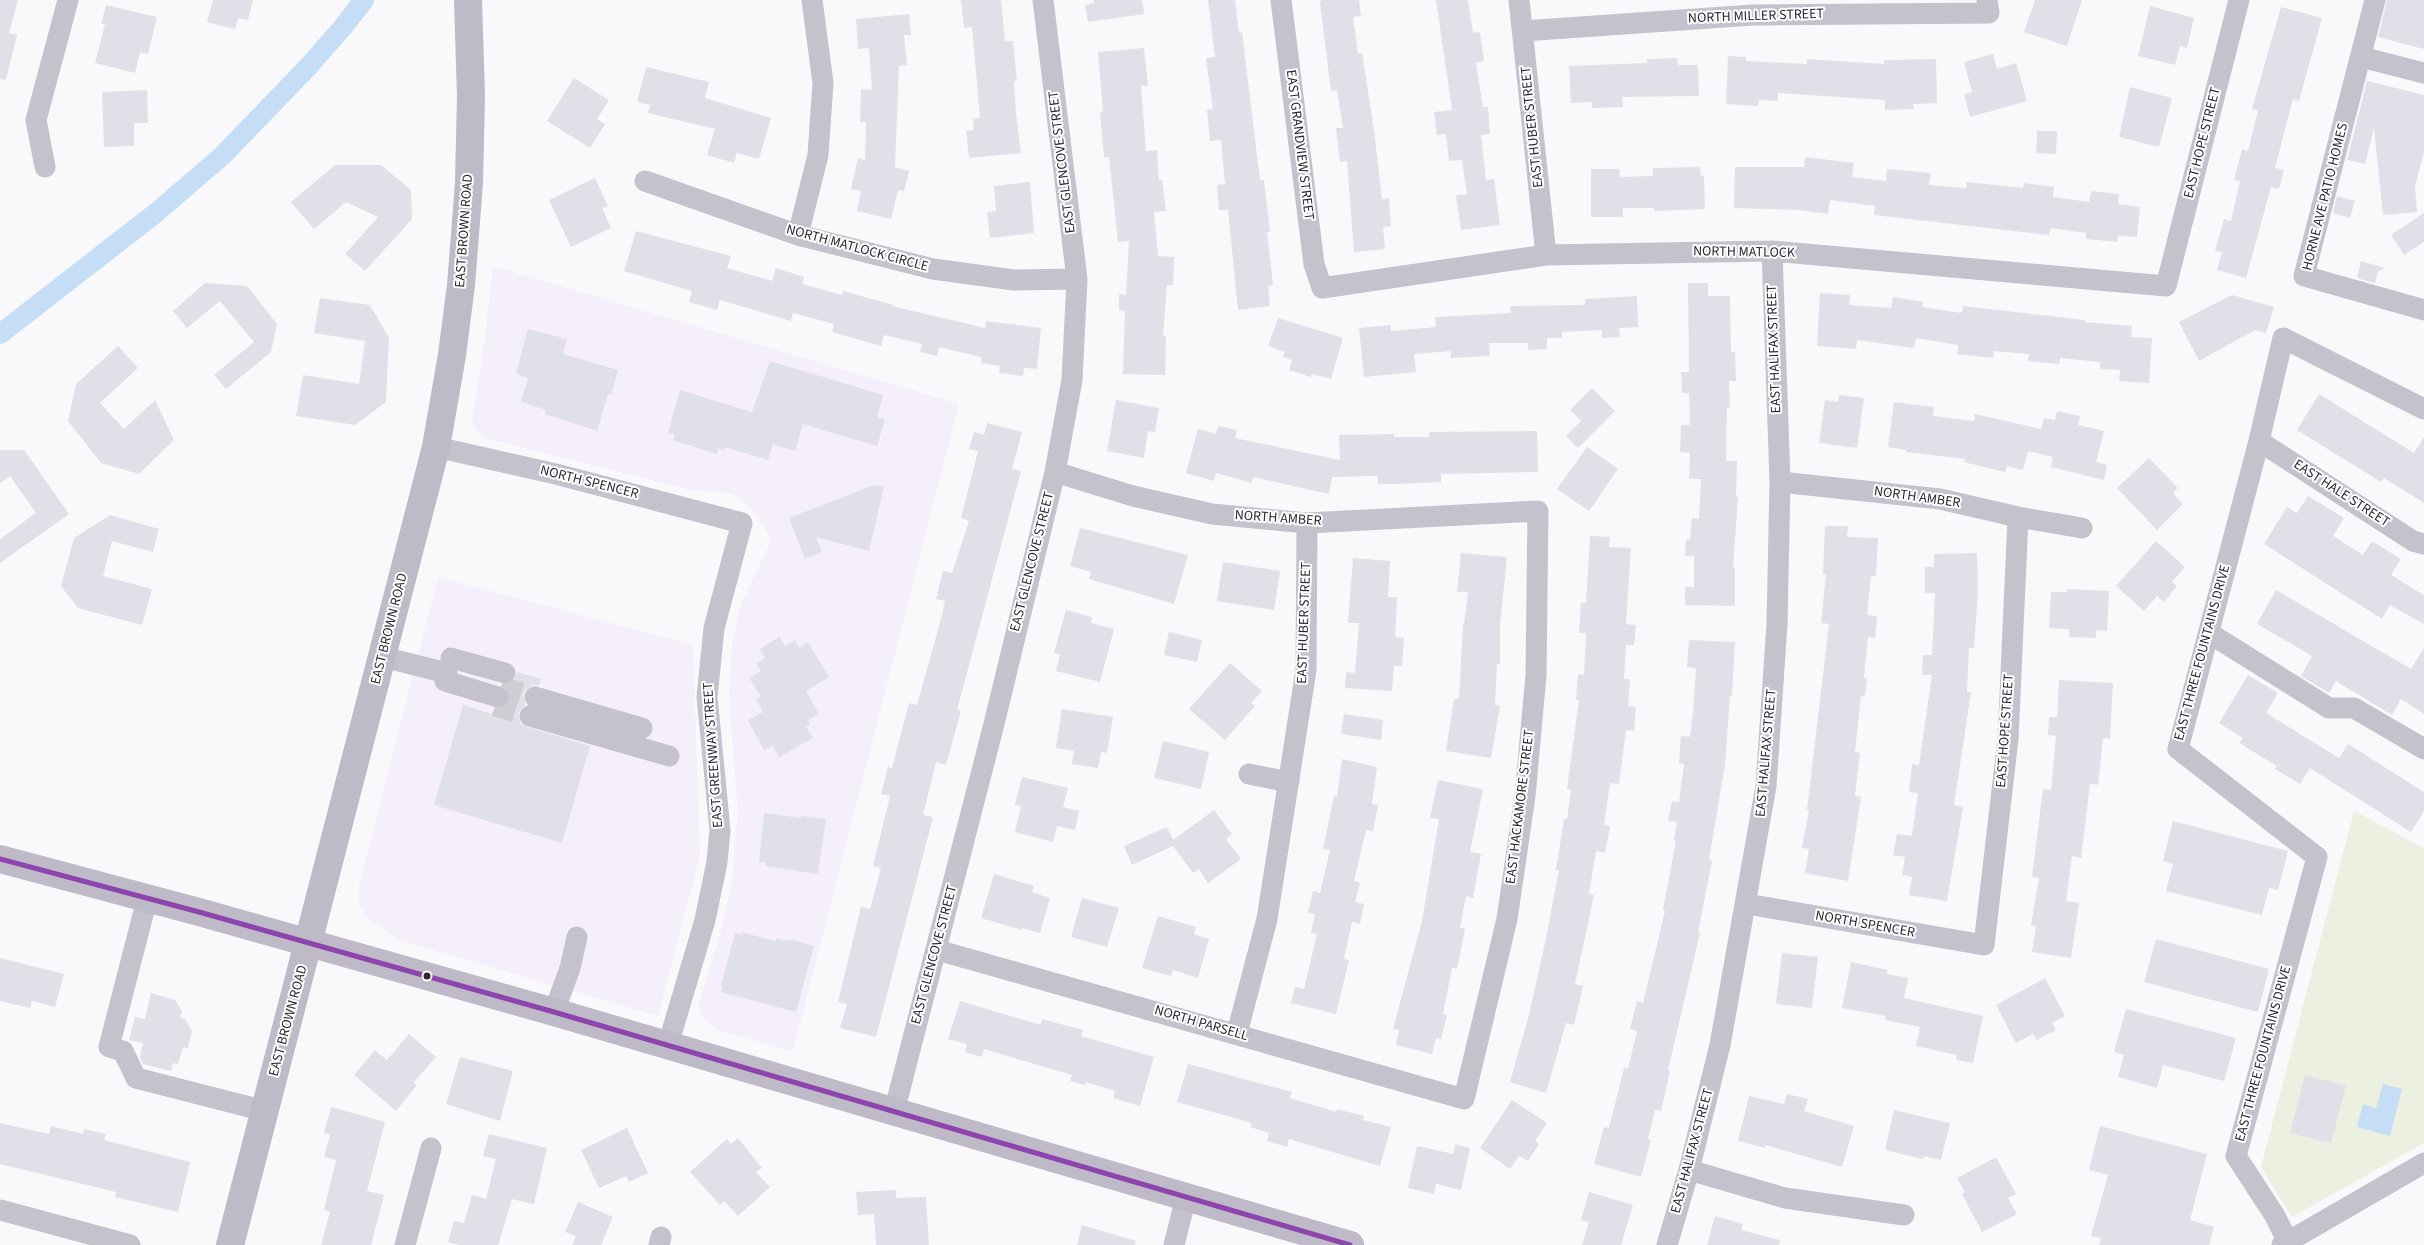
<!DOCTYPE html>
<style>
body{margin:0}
canvas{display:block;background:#f9f8fb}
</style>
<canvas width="2424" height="1245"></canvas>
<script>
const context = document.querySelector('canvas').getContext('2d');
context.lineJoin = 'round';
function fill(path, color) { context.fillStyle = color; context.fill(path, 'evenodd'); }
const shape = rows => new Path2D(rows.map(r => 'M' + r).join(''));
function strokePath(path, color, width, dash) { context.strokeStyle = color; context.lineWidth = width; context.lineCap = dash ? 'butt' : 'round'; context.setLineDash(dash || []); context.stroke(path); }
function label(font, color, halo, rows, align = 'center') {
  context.font = font + ' "Source Sans 3",sans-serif'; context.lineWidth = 4; context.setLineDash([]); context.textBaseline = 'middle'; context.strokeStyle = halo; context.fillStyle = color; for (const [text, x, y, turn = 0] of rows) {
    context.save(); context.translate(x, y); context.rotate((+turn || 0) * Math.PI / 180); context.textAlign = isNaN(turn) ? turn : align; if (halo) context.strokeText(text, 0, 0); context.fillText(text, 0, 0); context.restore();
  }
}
fill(shape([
 [493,266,959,404,793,1051,719,1031,701,1016,698,1006,720,935,732,882,735,848,738,812,729,700,732,644,741,604,769,545,769,534,756,515,743,500,728,493,686,489,482,437,475,428,472,419,485,339],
 [438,577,693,645,700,856,658,1016,399,940,367,918,359,905,359,886]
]), '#f4effb');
fill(shape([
 [2354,811,2424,848,2424,1143,2292,1217,2261,1167]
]), '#ebf0e0');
fill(shape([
 [2383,1084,2402,1089,2390,1136,2357,1127,2363,1104,2376,1108]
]), '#c6def5');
strokePath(shape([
 [0,334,157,212,222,156,307,68,343,27,364,0]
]), '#c6def5', 20);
fill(shape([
 [0,0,18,0,9,33,17,35,6,80,0,79],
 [213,0,253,0,248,20,238,18,235,29,207,22],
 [961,0,1001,0,1005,41,1013,41,1017,81,1014,81,1016,114,1021,153,969,158,966,131,974,130,973,119,980,118,972,27,964,28],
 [1094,0,1142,0,1144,14,1088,22,1085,5,1094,3],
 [1208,0,1235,0,1239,33,1242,32,1260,180,1264,180,1270,232,1267,232,1273,285,1268,286,1270,306,1238,310,1228,210,1219,210,1217,185,1225,184,1221,140,1210,141,1207,110,1213,109,1206,58,1215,57],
 [1321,0,1359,0,1361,16,1353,17,1358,54,1362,53,1374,130,1382,199,1389,198,1391,226,1383,227,1385,249,1354,252,1347,161,1340,162,1336,128,1343,128,1337,90,1331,91,1320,3],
 [1436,0,1468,0,1473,33,1480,32,1484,61,1476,63,1483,107,1488,107,1490,134,1481,135,1486,180,1494,179,1500,225,1461,230,1456,195,1467,194,1462,160,1449,161,1446,134,1437,135,1434,112,1452,110],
 [2035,0,2082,0,2067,46,2024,32],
 [2387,0,2424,0,2424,49,2378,37],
 [106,5,157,17,148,54,140,52,135,73,95,63,105,24,101,24],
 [2150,6,2194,18,2187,48,2180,46,2175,65,2138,56],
 [2281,7,2322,18,2299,101,2293,99,2283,137,2275,168,2284,170,2279,189,2271,187,2246,278,2217,270,2222,252,2215,251,2224,219,2231,221,2240,181,2234,180,2242,149,2248,151,2258,111,2252,109],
 [909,14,911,35,904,35,907,65,899,66,895,167,909,171,904,191,898,190,891,219,857,211,861,191,851,189,858,158,865,160,866,122,860,122,861,89,872,90,869,48,858,49,856,19],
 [1144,48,1148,86,1141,86,1146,151,1157,150,1159,180,1162,180,1166,211,1154,212,1158,256,1174,257,1173,285,1167,285,1163,336,1166,336,1165,375,1123,374,1125,311,1119,310,1119,294,1126,295,1129,241,1118,242,1109,157,1104,157,1100,112,1103,112,1098,52],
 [1993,54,1997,69,2016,63,2027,101,1970,117,1964,94,1972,92,1964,62],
 [1728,56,1746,57,1746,61,1807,64,1807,59,1884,64,1884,60,1936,59,1937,103,1913,104,1914,109,1885,110,1885,100,1778,93,1778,101,1759,100,1758,106,1726,104],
 [1677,58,1678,65,1698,65,1699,96,1622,97,1623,107,1592,108,1592,102,1571,103,1569,66,1647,63,1647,59],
 [646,67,709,82,705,98,771,118,759,159,737,153,734,163,707,155,715,129,648,113,650,105,637,102],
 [574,78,609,100,597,119,605,124,590,148,547,121],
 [2367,81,2424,95,2424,152,2415,186,2417,212,2383,215,2374,128,2365,164,2347,160],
 [2130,87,2172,98,2159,147,2119,137],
 [147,90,148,123,134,123,134,146,104,147,102,92],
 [2037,131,2057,131,2056,154,2036,153],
 [1805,157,1854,163,1852,177,1886,181,1887,169,1931,173,1929,185,1966,188,1967,182,2023,188,2024,183,2054,187,2053,197,2089,202,2091,191,2119,194,2118,204,2140,207,2137,237,2118,236,2117,242,2086,239,2086,233,2051,228,2049,235,1874,215,1875,206,1830,200,1828,214,1800,210,1734,208,1735,167,1804,167],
 [335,165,381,165,411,190,412,219,365,271,345,254,378,217,346,202,314,229,291,202],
 [1700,167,1701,176,1704,176,1705,209,1654,211,1654,208,1623,208,1623,217,1591,217,1591,169,1619,169,1620,177,1653,176,1653,168],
 [595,178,608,206,602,208,611,228,571,247,549,200],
 [1030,182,1034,233,990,238,987,212,996,211,994,186],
 [2337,196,2355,201,2350,218,2333,213],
 [2424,213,2424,242,2404,255,2391,235],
 [636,231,731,256,727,268,772,281,776,268,804,277,802,284,842,295,843,291,893,305,892,306,985,328,986,321,1041,328,1037,369,1024,368,1023,376,999,373,1000,366,981,363,981,357,939,347,937,356,920,352,922,344,884,335,881,346,832,332,834,324,793,313,791,321,720,300,717,310,689,302,692,291,624,271],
 [2361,261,2385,268,2378,272,2375,283,2357,278],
 [205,283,247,286,277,324,271,352,226,389,214,375,254,342,220,301,187,328,173,311],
 [1688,283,1708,283,1708,296,1730,296,1731,352,1735,352,1736,381,1729,381,1730,408,1727,408,1726,461,1737,461,1736,497,1738,497,1733,568,1735,568,1735,606,1685,605,1685,587,1694,587,1694,556,1685,556,1686,539,1690,540,1692,518,1699,519,1701,479,1689,479,1690,453,1680,452,1681,425,1690,425,1689,393,1682,393,1681,372,1689,372],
 [1820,293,1850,295,1849,305,1891,308,1893,297,1923,302,1922,307,1962,313,1963,306,2085,320,2085,322,2132,326,2131,337,2152,338,2149,383,2119,381,2120,370,2100,369,2100,362,2060,358,2059,364,2028,361,2029,354,1994,351,1993,358,1957,354,1958,345,1916,338,1914,348,1857,340,1856,349,1817,346],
 [2232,295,2274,307,2266,333,2255,330,2199,361,2179,322],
 [1637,296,1638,327,1619,328,1620,337,1602,338,1602,330,1562,332,1562,338,1547,338,1547,349,1528,350,1528,343,1489,343,1490,356,1451,358,1451,351,1414,354,1416,372,1364,377,1359,328,1390,325,1391,331,1436,327,1435,317,1511,313,1510,306,1585,305,1585,299],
 [320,298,370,305,389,338,386,402,355,425,296,416,303,375,359,384,365,341,314,333],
 [1278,318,1343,338,1331,379,1312,374,1311,377,1289,370,1292,360,1283,357,1285,352,1268,346],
 [528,329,567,339,563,354,618,370,611,395,608,394,597,431,545,414,546,410,521,402,528,378,516,374],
 [118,346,138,368,100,403,124,429,155,400,174,440,139,474,101,463,68,421,76,384],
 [770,361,883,395,877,417,885,419,877,446,803,424,795,451,773,444,768,460,725,447,724,450,718,448,717,454,673,440,675,434,668,433,680,390,752,412],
 [1592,388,1615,411,1578,448,1566,436,1581,421,1570,410],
 [2319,394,2414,453,2424,437,2424,503,2384,478,2381,482,2297,430],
 [1839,395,1864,398,1857,448,1819,443,1825,400,1838,402],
 [1116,400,1159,408,1155,432,1148,431,1144,458,1107,451],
 [1894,402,1934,407,1933,416,1974,421,1975,414,2041,429,2044,418,2055,420,2057,411,2080,416,2078,425,2104,431,2096,462,2107,465,2104,480,2051,467,2053,457,2028,451,2023,470,2007,466,2005,472,1964,462,1965,459,1906,452,1906,450,1888,447],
 [987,423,1022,432,1012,469,1021,471,957,710,961,711,946,765,936,762,923,815,933,817,876,1037,840,1028,847,1004,838,1002,861,907,870,909,881,868,873,866,890,796,881,794,888,767,892,768,909,703,917,705,941,619,945,601,936,599,943,571,952,573,969,521,961,518,978,451,969,449,974,432,984,435],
 [1218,426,1237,430,1235,438,1340,460,1339,435,1394,434,1394,437,1429,437,1429,432,1537,431,1538,472,1441,474,1441,482,1395,484,1378,484,1378,476,1332,477,1329,494,1253,477,1252,483,1216,473,1214,481,1186,473,1198,429,1216,434],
 [1587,447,1618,469,1589,511,1557,489],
 [0,450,24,450,69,514,0,563,0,539,36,513,10,476,0,483],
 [2149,458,2178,488,2173,493,2183,504,2157,530,2117,488],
 [874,485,884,487,869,551,816,537,822,552,805,559,789,518],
 [2308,496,2344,518,2333,536,2363,555,2372,541,2401,559,2391,575,2424,595,2424,624,2390,605,2382,619,2264,544,2287,507,2297,513],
 [110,515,159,529,153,552,112,541,103,576,152,589,142,625,78,608,61,586,74,538],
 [1825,526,1848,526,1847,537,1878,538,1876,576,1871,576,1867,615,1877,616,1875,638,1868,637,1864,678,1867,678,1865,696,1861,696,1855,752,1860,753,1855,796,1861,797,1848,881,1805,873,1809,849,1802,848,1809,810,1807,810,1829,624,1821,623,1826,574,1823,574],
 [1080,528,1188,555,1174,604,1089,579,1091,572,1070,566],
 [1590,536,1610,537,1609,547,1631,548,1626,624,1636,625,1634,645,1626,645,1624,679,1630,679,1628,706,1636,707,1634,731,1626,730,1619,784,1610,783,1604,825,1610,826,1605,853,1596,851,1589,894,1594,895,1575,984,1583,986,1574,1025,1566,1023,1546,1093,1510,1082,1529,1015,1545,943,1559,870,1556,870,1564,819,1567,819,1571,790,1567,789,1579,700,1576,700,1578,674,1584,675,1586,633,1579,633,1581,603,1586,603],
 [2156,541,2185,567,2172,582,2177,586,2164,602,2157,596,2144,611,2116,586],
 [1461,553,1507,557,1500,625,1500,664,1497,664,1495,705,1500,706,1491,758,1446,751,1454,699,1459,699,1463,624,1464,624,1468,592,1457,592],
 [1977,553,1978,593,1974,648,1969,648,1967,692,1971,692,1954,805,1963,807,1947,901,1909,895,1912,877,1902,875,1905,857,1893,855,1897,834,1912,836,1918,793,1909,792,1912,764,1919,765,1932,675,1922,675,1923,655,1932,655,1935,593,1925,593,1925,567,1934,567,1934,554],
 [1353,558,1390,561,1388,597,1397,597,1395,637,1404,638,1402,666,1394,666,1392,691,1345,688,1346,672,1355,673,1359,623,1348,623],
 [1223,562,1280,571,1274,610,1217,601],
 [2067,589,2109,591,2107,631,2096,630,2096,638,2069,637,2069,629,2049,628,2051,592,2067,592],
 [2276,590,2411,669,2424,648,2424,714,2401,699,2392,715,2336,681,2329,693,2301,676,2312,656,2257,624],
 [1066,610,1092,617,1091,623,1114,629,1100,682,1056,671,1060,655,1054,653],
 [1169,632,1202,640,1197,662,1164,655],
 [779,637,785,646,795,640,799,648,808,642,829,677,806,691,819,714,808,720,810,724,806,727,813,738,779,757,773,746,764,750,748,720,763,712,756,699,761,696,749,678,761,671,756,664,765,658,760,649],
 [1689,640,1735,642,1732,696,1730,696,1725,765,1709,860,1712,861,1698,932,1700,933,1668,1070,1670,1071,1661,1111,1655,1110,1648,1139,1651,1140,1641,1177,1594,1164,1604,1127,1609,1128,1624,1068,1628,1069,1637,1031,1630,1029,1637,1001,1643,1003,1665,911,1663,910,1676,841,1674,840,1677,822,1668,821,1672,801,1679,802,1684,764,1679,763,1681,736,1690,737,1693,713,1696,668,1687,667],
 [1230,663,1262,691,1251,703,1255,706,1225,740,1189,709],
 [517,672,541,679,539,685,532,685,523,693,525,705,518,713,521,725,590,746,562,843,434,805,463,705,492,714,494,709,506,706,510,695,507,689,502,685,513,682],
 [2248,675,2278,693,2266,713,2339,758,2348,744,2424,792,2424,811,2411,832,2310,768,2300,784,2275,769,2277,766,2239,743,2243,738,2219,723],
 [2059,680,2113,683,2110,739,2103,738,2098,785,2090,784,2081,858,2072,856,2066,901,2079,903,2071,958,2032,952,2036,926,2031,925,2039,878,2032,877,2043,789,2051,790,2056,736,2048,735,2049,717,2057,717],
 [1062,709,1113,717,1107,753,1101,752,1098,768,1072,764,1074,751,1056,748],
 [1344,714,1383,720,1381,740,1341,734],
 [1163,741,1209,752,1201,789,1154,778],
 [1342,759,1377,767,1372,804,1378,805,1373,831,1366,830,1354,881,1360,883,1355,902,1364,904,1360,924,1352,922,1344,959,1349,960,1336,1014,1291,1003,1295,987,1304,989,1317,934,1311,933,1315,914,1308,913,1313,891,1320,893,1330,850,1323,849,1334,796,1337,796],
 [1022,777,1068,788,1063,807,1079,811,1075,830,1057,826,1053,842,1015,832,1021,806,1015,805],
 [1438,780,1483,789,1470,852,1481,854,1473,898,1466,896,1460,928,1465,929,1457,969,1452,968,1443,1014,1447,1015,1441,1039,1436,1038,1432,1054,1396,1045,1399,1030,1393,1029,1422,921,1439,819,1430,818],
 [1214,810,1232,834,1226,839,1241,859,1208,883,1199,869,1193,873,1173,846,1132,865,1124,846,1167,827,1173,840],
 [764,813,801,818,801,816,826,819,818,874,766,866,766,862,759,862],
 [2173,821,2288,851,2278,890,2269,888,2262,915,2166,891,2173,864,2163,861],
 [994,874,1034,886,1032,892,1050,898,1040,933,1022,928,1022,930,981,918],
 [1082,898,1119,908,1107,947,1071,937],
 [1158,916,1196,927,1194,934,1209,939,1198,978,1173,970,1171,976,1142,968],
 [741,932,775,941,776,938,788,941,789,939,814,946,796,1012,721,992,723,987,721,986,735,933,741,934],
 [2156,939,2269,969,2258,1012,2144,982],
 [1782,953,1818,957,1812,1008,1776,1004],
 [0,958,64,974,55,1007,32,1001,30,1008,0,1001],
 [1851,962,1888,970,1887,974,1908,978,1904,998,1983,1016,1973,1063,1956,1060,1957,1055,1916,1046,1920,1027,1885,1020,1886,1016,1842,1008],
 [2045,978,2065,1016,2052,1023,2056,1030,2037,1040,2033,1034,2016,1043,1996,1005],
 [151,993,175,1000,182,1011,180,1017,185,1019,192,1031,188,1048,183,1047,178,1064,173,1063,171,1071,143,1064,140,1057,143,1043,129,1040,135,1017,145,1019],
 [960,1001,1041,1025,1042,1019,1083,1030,1081,1036,1154,1057,1140,1106,1113,1098,1115,1091,1086,1082,1085,1085,1070,1081,1072,1075,984,1049,982,1057,965,1052,967,1044,948,1039],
 [2126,1009,2236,1038,2224,1081,2163,1065,2157,1088,2118,1077,2124,1055,2114,1052],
 [409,1034,436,1057,414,1082,417,1085,396,1111,354,1075,375,1050,387,1060],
 [460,1057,513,1071,500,1121,446,1104],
 [1188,1064,1292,1092,1290,1098,1336,1112,1337,1109,1364,1116,1363,1120,1391,1127,1380,1166,1289,1139,1287,1147,1267,1141,1269,1133,1250,1127,1252,1123,1177,1102],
 [2305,1075,2346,1086,2331,1143,2290,1133],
 [1787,1094,1808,1099,1804,1111,1854,1126,1842,1167,1765,1145,1765,1148,1738,1141,1749,1096,1784,1104],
 [1512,1100,1547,1123,1535,1141,1539,1144,1528,1161,1519,1156,1510,1169,1480,1148],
 [331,1107,385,1122,367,1191,384,1195,371,1245,321,1245,330,1212,324,1210,336,1160,324,1157,330,1135,324,1133],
 [1894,1110,1950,1123,1941,1160,1924,1156,1923,1159,1885,1150],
 [0,1123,49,1134,51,1126,83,1134,84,1129,106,1134,104,1140,190,1162,178,1212,115,1197,116,1192,0,1164],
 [2100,1126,2207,1154,2190,1220,2214,1227,2209,1245,2099,1245,2101,1238,2091,1236,2108,1175,2089,1170],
 [627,1128,648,1173,629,1182,626,1176,599,1188,581,1150],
 [489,1134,547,1148,534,1204,512,1199,498,1245,460,1245,448,1242,454,1221,464,1223,472,1195,486,1199,496,1159,483,1156],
 [738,1138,762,1168,756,1172,770,1187,738,1216,724,1201,720,1205,690,1172,727,1139,731,1144],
 [1455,1144,1470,1148,1461,1190,1436,1184,1434,1194,1408,1188,1417,1146,1454,1154],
 [1996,1157,2016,1194,2008,1198,2017,1214,1982,1232,1962,1194,1965,1192,1957,1178],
 [896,1190,896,1198,926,1197,929,1245,876,1245,874,1214,858,1215,856,1192],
 [1589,1192,1633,1205,1621,1245,1582,1245,1589,1222,1581,1220],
 [578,1202,613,1217,601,1245,572,1245,576,1236,565,1232],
 [1715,1216,1743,1224,1741,1230,1780,1240,1779,1245,1707,1245],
 [1082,1225,1136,1241,1135,1245,1077,1245]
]), '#e0e0e9');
strokePath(shape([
 [501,687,535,697],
 [495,706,530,716]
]), '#d0ced3', 21, [21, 11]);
strokePath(shape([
 [1281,0,1314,264,1322,288,1546,255,1772,251,2166,286,2239,0],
 [1519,0,1546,255],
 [2375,0,2304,276,2424,310],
 [1523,31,1753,15,1989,13,1987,0],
 [2361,57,2424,73],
 [45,167,36,120,68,0],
 [645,181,798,235,933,269,1014,280,1077,279],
 [798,235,818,155,823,83,812,0],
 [2259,441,2413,541,2424,544],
 [436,447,556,474,742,523,714,628,707,697,720,830,717,862,705,920,668,1045],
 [1780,482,1940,499,2018,517,2082,528],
 [2209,633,2329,708,2354,708,2424,749],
 [383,657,447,673],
 [451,658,505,673],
 [445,681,498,697],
 [535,697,642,728],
 [530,716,669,756],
 [1249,774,1289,782],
 [147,899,109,1047,123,1051,136,1078,265,1111],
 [1747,904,1984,945,2008,739,2018,517],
 [937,950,1464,1099,1507,919,1525,796,1536,675,1538,511,1307,523,1212,514,1133,496,1055,472],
 [554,1012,570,968,577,937],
 [1237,1033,1267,919,1306,670,1307,523],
 [894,1112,994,724,1055,472,1072,380,1077,279,1043,0],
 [1689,1170,1785,1198,1904,1215],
 [0,1210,130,1245],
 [405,1245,431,1148],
 [659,1245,661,1237],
 [1174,1245,1186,1197],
 [1667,1245,1689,1170,1720,1045,1766,786,1777,624,1780,482,1772,251],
 [2282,1245,2424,1163],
 [2287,1245,2288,1242,2275,1216,2236,1156,2317,857,2178,749,2259,441,2283,338,2424,409]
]), '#c5c2cd', 21);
strokePath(shape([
 [0,859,199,912,554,1012,1350,1245],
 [230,1245,436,447,452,355,461,285,469,183,471,96,468,0]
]), '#bebac7', 28);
strokePath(shape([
 [0,859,199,912,554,1012,1350,1245]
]), '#8e44ad', 5);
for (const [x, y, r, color] of [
 [427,976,4.5,"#2c2731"]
]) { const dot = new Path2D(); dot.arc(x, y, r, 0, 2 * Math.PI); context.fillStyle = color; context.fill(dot); strokePath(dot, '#fff', 2); }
label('14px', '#2c2731', '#fff', [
 ["NORTH MILLER STREET",1756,17,-2],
 ["EAST HUBER STREET",1533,127,-96],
 ["EAST HOPE STREET",2203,143,-76],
 ["EAST GRANDVIEW STREET",1299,145,83],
 ["EAST GLENCOVE STREET",1063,162,-97],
 ["HORNE AVE PATIO HOMES",2326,197,-76],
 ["EAST BROWN ROAD",465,231,-86],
 ["NORTH MATLOCK CIRCLE",857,249,15],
 ["NORTH MATLOCK",1744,253,1],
 ["EAST HALIFAX STREET",1775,349,-92],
 ["NORTH SPENCER",589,483,14],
 ["EAST HALE STREET",2341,494,33],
 ["NORTH AMBER",1917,498,8],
 ["NORTH AMBER",1278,519,4],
 ["EAST GLENCOVE STREET",1033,562,-76],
 ["EAST HUBER STREET",1305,623,-88],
 ["EAST BROWN ROAD",390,629,-76],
 ["EAST THREE FOUNTAINS DRIVE",2203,653,-75],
 ["EAST HOPE STREET",2006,731,-86],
 ["EAST HALIFAX STREET",1767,753,-85],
 ["EAST GREENWAY STREET",714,755,-94],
 ["EAST HACKAMORE STREET",1521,807,-83],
 ["NORTH SPENCER",1865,925,10],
 ["EAST GLENCOVE STREET",935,955,-75],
 ["EAST BROWN ROAD",289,1021,-75],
 ["NORTH PARSELL",1201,1024,16],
 ["EAST THREE FOUNTAINS DRIVE",2264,1054,-75],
 ["EAST HALIFAX STREET",1693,1151,-75]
]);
</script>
